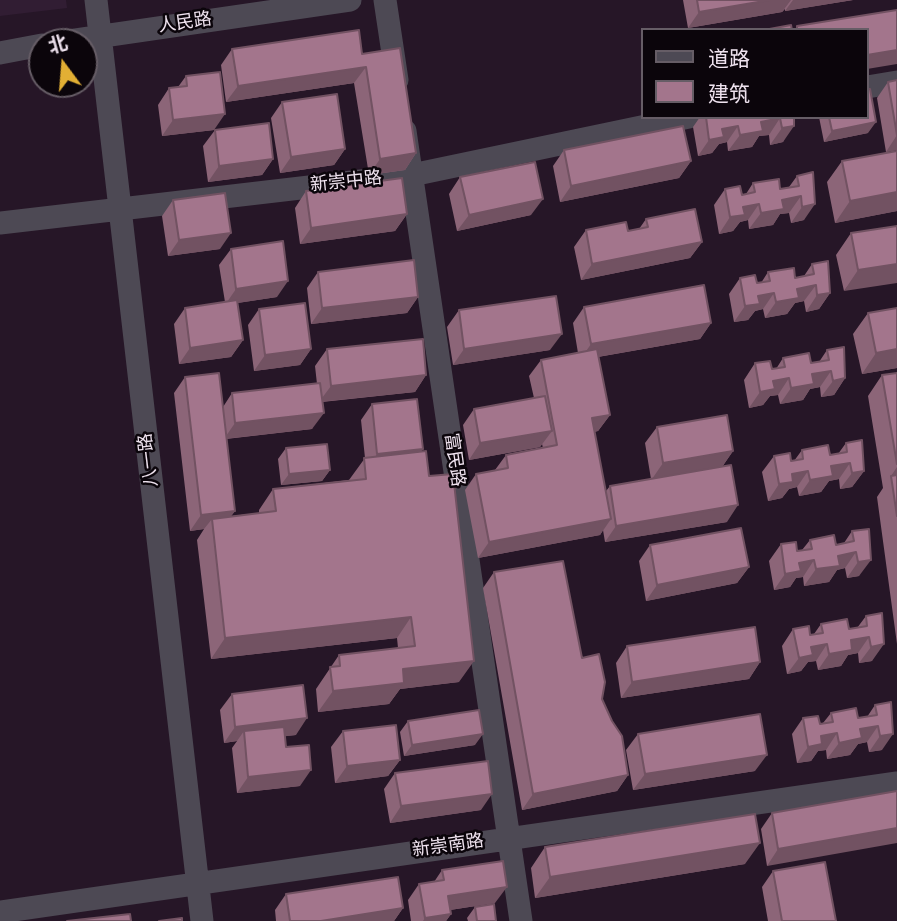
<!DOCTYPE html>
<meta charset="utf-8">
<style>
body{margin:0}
#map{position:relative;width:897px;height:921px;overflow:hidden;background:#261627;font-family:Signika,"Noto Sans SC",sans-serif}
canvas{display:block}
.legend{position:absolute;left:641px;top:28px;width:228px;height:91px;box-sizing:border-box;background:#0b050b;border:2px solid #665d66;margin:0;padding:9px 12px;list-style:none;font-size:21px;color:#eee2ee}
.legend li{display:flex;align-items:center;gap:14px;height:35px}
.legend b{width:35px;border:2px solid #665d66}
.north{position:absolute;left:28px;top:28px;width:70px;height:70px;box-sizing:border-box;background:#0b050b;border:2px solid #665d66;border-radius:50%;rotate:344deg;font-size:19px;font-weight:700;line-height:28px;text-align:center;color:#eee2ee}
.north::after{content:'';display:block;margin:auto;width:24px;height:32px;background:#e2af34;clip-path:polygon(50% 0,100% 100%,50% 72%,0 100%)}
</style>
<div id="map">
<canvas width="897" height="921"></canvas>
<ul class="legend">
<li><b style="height:9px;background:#4d4954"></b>道路</li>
<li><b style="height:19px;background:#a3758c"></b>建筑</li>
</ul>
<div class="north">北</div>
</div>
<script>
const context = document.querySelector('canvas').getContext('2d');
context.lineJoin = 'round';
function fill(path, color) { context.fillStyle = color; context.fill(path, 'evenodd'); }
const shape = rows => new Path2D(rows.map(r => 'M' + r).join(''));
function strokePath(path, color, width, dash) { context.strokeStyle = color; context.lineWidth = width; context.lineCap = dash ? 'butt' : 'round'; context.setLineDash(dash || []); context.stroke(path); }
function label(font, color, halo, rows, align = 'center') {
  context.font = font + ' Signika,"Noto Sans SC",sans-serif'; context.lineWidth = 5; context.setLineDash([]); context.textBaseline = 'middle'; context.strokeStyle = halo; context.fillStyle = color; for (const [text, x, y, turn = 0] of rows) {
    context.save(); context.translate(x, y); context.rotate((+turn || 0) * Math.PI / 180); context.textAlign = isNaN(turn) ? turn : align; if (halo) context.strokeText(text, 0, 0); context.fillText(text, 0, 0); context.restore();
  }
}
fill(shape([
 [0,0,66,0,67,8,0,16]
]), '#311d33');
strokePath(shape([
 [96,0,202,921],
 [385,0,397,80],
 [62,42,350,0],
 [0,53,42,45],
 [867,87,897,82],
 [405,131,521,921],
 [0,223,412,175,689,117],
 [0,912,897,783]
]), '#4d4954', 23);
fill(shape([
 [683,0,853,0,785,11,785,9,782,12,688,28],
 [232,49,362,54,416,153,405,170,369,175,354,83,226,102,221,65],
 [186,76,214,130,162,136,158,105,169,88,178,87],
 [897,80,897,150,886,152,877,98,888,82],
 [282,102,345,149,334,165,280,173,271,118],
 [700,117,794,117,783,142,770,145,769,135,759,136,752,147,728,151,727,142,719,144,712,153,698,156,693,127],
 [819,117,867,117,868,133,824,142],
 [215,130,273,159,262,175,208,182,203,146],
 [564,150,691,161,679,178,560,202,553,166],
 [897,151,897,211,835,223,827,182,842,161],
 [813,172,804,220,791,223,789,213,780,214,773,225,749,229,748,220,740,222,733,231,719,234,714,205,725,189,742,195,746,194,753,183,780,189,789,187,797,176],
 [460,177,531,215,457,231,449,194],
 [306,191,407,214,395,231,300,244,295,208],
 [173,200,220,249,168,256,162,216],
 [646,219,702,242,690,258,581,280,574,247,586,230,628,231,639,229],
 [897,226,844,291,836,255,851,233],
 [231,249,277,297,237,303,243,340,231,357,179,364,174,324,185,308,225,302,219,265],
 [812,264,830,293,819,309,806,312,804,301,795,303,787,314,765,318,763,309,755,311,748,320,734,322,729,294,740,278,757,283,761,283,768,272,795,278,804,276],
 [318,272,418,297,407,313,311,324,307,288],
 [584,307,711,323,700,339,598,357,610,415,598,431,594,432,606,491,610,486,651,479,645,443,657,427,733,451,722,467,727,522,605,542,603,530,600,535,478,558,465,490,476,474,495,470,506,455,543,448,542,444,540,447,469,460,463,425,474,409,534,398,529,376,541,360,578,353,573,323],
 [897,308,897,368,862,374,853,334,868,313],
 [259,309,311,349,300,365,254,371,248,325],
 [459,310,550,350,453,365,447,327],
 [327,349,426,375,415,392,322,402,312,429,226,439,235,511,231,516,259,513,259,510,273,489,349,480,365,458,361,420,372,404,421,452,429,476,459,682,400,689,389,704,318,712,316,689,339,655,398,648,397,638,211,659,197,540,204,529,190,531,174,393,185,377,223,407,232,393,317,384,315,366],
 [827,350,845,378,834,395,821,397,820,387,810,389,803,400,780,404,778,395,770,396,763,405,749,408,744,380,755,363,772,369,776,369,783,358,811,363,819,362],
 [897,373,897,644,877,497,883,488,868,396,882,375],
 [846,443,864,471,852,487,840,489,839,479,829,481,821,492,799,496,797,487,789,489,782,498,768,501,762,472,774,456,791,461,794,461,802,450,830,455,838,454],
 [286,448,330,470,322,481,281,485,278,459],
 [869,529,859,576,847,578,845,568,837,570,829,582,804,586,803,577,796,578,790,587,774,590,769,561,781,544,797,551,802,550,810,540,836,545,844,543,852,531],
 [650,545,749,567,737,583,646,601,639,561],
 [494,572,582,658,602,699,628,775,617,791,522,810,483,588],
 [882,613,872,661,859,663,858,653,848,655,841,666,818,670,816,661,808,662,801,671,787,674,782,646,793,629,810,635,814,634,821,624,849,629,857,628,866,616],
 [627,646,760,662,749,679,621,698,616,663],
 [232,694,296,735,285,736,286,747,300,786,237,793,232,748,237,741,224,743,220,710],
 [875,705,882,750,869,752,867,742,858,744,850,755,827,759,826,750,818,751,811,761,797,763,792,734,803,718,820,724,823,723,831,713,858,718,867,717],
 [408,721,475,745,404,756,400,732],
 [343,731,400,760,388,776,335,783,331,747],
 [638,734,755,771,633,790,626,750],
 [395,773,481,810,390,823,384,789],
 [897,791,767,866,761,829,772,813],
 [545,847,745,864,535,898,531,868],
 [442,870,495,903,450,910,451,914,446,921,411,921,408,900,419,884,434,882],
 [773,871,836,921,768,921,762,887],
 [286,894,403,908,394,921,276,921,275,910],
 [475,907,496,921,468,921,467,918]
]), '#8c6578');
fill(shape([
 [770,0,791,0,782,12,688,28,699,12],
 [793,0,853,0,785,11],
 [897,50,897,64,867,69,867,55],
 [366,67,354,83,226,102,238,86],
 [225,114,214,130,162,136,173,120],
 [780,118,769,135,759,136,752,147,728,151,740,135,761,122],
 [876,122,868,133,824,142,832,131],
 [738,126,727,142,719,144,712,153,698,156,709,140,722,129],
 [794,126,783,142,770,145,782,128],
 [897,135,897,150,886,152],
 [345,149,334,165,280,173,291,157],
 [416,153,405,170,369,175,380,159],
 [273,159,262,175,208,182,219,166],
 [691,161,679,178,560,202,571,186],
 [897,192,897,211,835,223,850,201],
 [801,196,789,213,780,214,773,225,749,229,761,213,782,200],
 [543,199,531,215,457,231,469,215],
 [759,204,748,220,740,222,733,231,719,234,730,217,743,207],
 [815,204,804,220,791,223,802,207],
 [407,214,395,231,300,244,311,228],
 [231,233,220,249,168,256,179,240],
 [702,242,690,258,581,280,592,264],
 [897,264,897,283,844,291,858,270],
 [288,281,277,297,225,305,236,289],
 [816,285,804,301,795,303,787,314,765,318,776,302,797,289],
 [774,293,763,309,755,311,748,320,734,322,745,306,758,296],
 [830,293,819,309,806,312,817,295],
 [418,297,407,313,311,324,322,308],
 [711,323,700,339,580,360,591,344],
 [562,334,550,350,453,365,464,349],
 [243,340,231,357,179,364,190,348],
 [311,349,300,365,254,371,265,355],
 [897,349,897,368,862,374,876,353],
 [831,371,820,387,810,389,803,400,780,404,791,388,812,374],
 [426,375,415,392,319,402,331,386],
 [789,378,778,395,770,396,763,405,749,408,760,392,773,381],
 [845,378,834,395,821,397,833,381],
 [324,413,312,429,224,439,235,423],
 [610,415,598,431,581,434,592,418],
 [552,431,540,447,469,460,480,443],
 [423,449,411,465,366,470,377,454],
 [733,451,722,467,652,479,663,463],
 [850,463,839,479,829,481,821,492,799,496,810,480,831,466],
 [897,467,897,486,891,476,883,488],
 [330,470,322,481,281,485,289,474],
 [808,471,797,487,789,489,782,498,768,501,779,484,792,474],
 [864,471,852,487,840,489,852,473],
 [738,505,727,522,605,542,616,526],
 [235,511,223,527,212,519,204,529,190,531,201,515],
 [611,519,600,535,478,558,489,542],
 [856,552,845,568,837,570,829,582,804,586,816,569,838,556],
 [814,560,803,577,796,578,790,587,774,590,785,574,799,563],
 [871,560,859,576,847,578,858,562],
 [749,567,737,583,646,601,657,585],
 [411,617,397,638,211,659,225,638],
 [869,637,858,653,848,655,841,666,818,670,829,654,851,640],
 [827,644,816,661,808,662,801,671,787,674,799,658,811,647],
 [884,644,872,661,859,663,871,647],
 [474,661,459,682,400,689,389,704,318,712,333,691,403,669],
 [760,662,749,679,621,698,632,682],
 [307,718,296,735,245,741,244,731,237,741,224,743,235,727],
 [878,726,867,742,858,744,850,755,827,759,839,743,860,729],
 [837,733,826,750,818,751,811,761,797,763,808,747,821,736],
 [483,734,475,745,404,756,412,745],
 [893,734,882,750,869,752,880,736],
 [767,755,755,771,633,790,645,774],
 [400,760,388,776,335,783,347,766],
 [311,770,300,786,237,793,248,777],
 [628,775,617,791,522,810,533,794],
 [492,794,481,810,390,823,401,806],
 [897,828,897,843,767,866,778,849],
 [760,843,745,864,535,898,550,877],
 [507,887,495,903,437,912,448,896],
 [403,908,394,921,321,921],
 [451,914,446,921,423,921,425,918]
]), '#725262');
const building = shape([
 [697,0,770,0,699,12,697,0],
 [897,10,897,50,867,55,867,30,797,30,797,26,897,10],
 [791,25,792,30,764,30,791,25],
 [359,30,362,54,400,48,416,153,380,159,366,67,238,86,232,49,359,30],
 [220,72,225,114,173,120,169,88,187,86,186,76,220,72],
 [897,80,897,135,888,82,897,80],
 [867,89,870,89,876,122,832,131,829,117,867,117,867,89],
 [337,94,345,149,291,157,282,102,337,94],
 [706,117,794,117,794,126,782,128,780,118,761,122,763,131,740,135,738,126,722,129,724,137,709,140,706,117],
 [269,123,273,159,219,166,215,130,269,123],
 [683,126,691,161,571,186,564,150,683,126],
 [897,151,897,192,850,201,842,161,897,151],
 [535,162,543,199,469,215,460,177,535,162],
 [813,172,815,204,802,207,801,196,782,200,784,209,761,213,759,204,743,207,745,215,730,217,725,189,740,186,742,195,755,192,753,183,779,179,780,189,799,186,797,176,813,172],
 [402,178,407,214,311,228,306,191,402,178],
 [225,193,231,233,179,240,173,200,225,193],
 [695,209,702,242,592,264,586,230,626,222,628,231,648,227,646,219,695,209],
 [897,226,897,264,858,270,851,233,897,226],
 [283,241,288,281,236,289,231,249,283,241],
 [414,260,418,297,322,308,318,272,414,260],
 [828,261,830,293,817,295,816,285,797,289,799,298,776,302,774,293,758,296,760,304,745,306,740,278,755,275,757,283,770,281,768,272,794,268,795,278,814,274,812,264,828,261],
 [704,285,711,323,591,344,584,307,704,285],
 [556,296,562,334,464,349,459,310,556,296],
 [237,300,243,340,190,348,185,308,237,300],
 [305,303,311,349,265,355,259,309,305,303],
 [897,308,897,349,876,353,868,313,897,308],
 [423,339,426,375,331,386,327,349,423,339],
 [844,347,845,378,833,381,831,371,812,374,814,384,791,388,789,378,773,381,775,389,760,392,755,363,770,361,772,369,785,367,783,358,809,353,811,363,829,360,827,350,844,347],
 [597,349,610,415,592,418,611,519,489,542,476,474,508,468,506,455,557,445,541,360,597,349],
 [219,373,235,511,201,515,185,377,219,373],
 [897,373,897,464,882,375,897,373],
 [320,383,324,413,235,423,232,393,320,383],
 [545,396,552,431,480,443,474,409,545,396],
 [417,399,423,449,377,454,372,404,417,399],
 [727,415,733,451,663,463,657,427,727,415],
 [862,440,864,471,852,473,850,463,831,466,833,476,810,480,808,471,792,474,793,482,779,484,774,456,790,453,791,461,803,459,802,450,828,445,830,455,847,452,846,443,862,440],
 [327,444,330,470,289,474,286,448,327,444],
 [426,451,429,476,453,474,474,661,403,669,404,683,333,691,330,667,340,666,339,655,415,646,411,617,225,638,212,519,276,511,273,489,366,479,364,458,426,451],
 [731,465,738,505,616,526,610,486,731,465],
 [897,475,897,516,891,476,897,475],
 [741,528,749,567,657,585,650,545,741,528],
 [869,529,871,560,858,562,856,552,838,556,840,566,816,569,814,560,799,563,801,571,785,574,781,544,796,542,797,551,812,549,810,540,834,535,836,545,854,541,852,531,869,529],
 [563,561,582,658,599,654,605,682,602,699,612,721,622,736,628,775,533,794,494,572,563,561],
 [882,613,884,644,871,647,869,637,851,640,852,650,829,654,827,644,811,647,813,655,799,658,793,629,809,626,810,635,823,633,821,624,847,619,849,629,867,626,866,616,882,613],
 [755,627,760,662,632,682,627,646,755,627],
 [303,685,307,718,235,727,232,694,303,685],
 [891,702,893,734,880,736,878,726,860,729,862,738,839,743,837,733,821,736,822,744,808,747,803,718,818,716,820,724,833,722,831,713,856,708,858,718,877,715,875,705,891,702],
 [479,710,483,734,412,745,408,721,479,710],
 [760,714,767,755,645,774,638,734,760,714],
 [396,725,400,760,347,766,343,731,396,725],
 [284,727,286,747,309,745,311,770,248,777,244,731,284,727],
 [488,761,492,794,401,806,395,773,488,761],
 [897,791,897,828,778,849,772,813,897,791],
 [755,814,760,843,550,877,545,847,755,814],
 [503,861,507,887,448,896,451,914,425,918,419,884,444,880,442,870,503,861],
 [825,862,836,921,782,921,773,871,825,862],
 [398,877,403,908,321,921,290,921,286,894,398,877],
 [494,904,496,921,477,921,475,907,494,904],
 [130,914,131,921,67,921,130,914],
 [182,918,182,921,159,921,182,918]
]);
fill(building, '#a3758c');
strokePath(building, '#725262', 2);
label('18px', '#eee2ee', '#0b050b', [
 ["人民路",185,23,-8],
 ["新崇中路",346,182,-6],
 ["八一路",149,460,-97],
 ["富民路",454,460,82],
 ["新崇南路",448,846,-8]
]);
</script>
